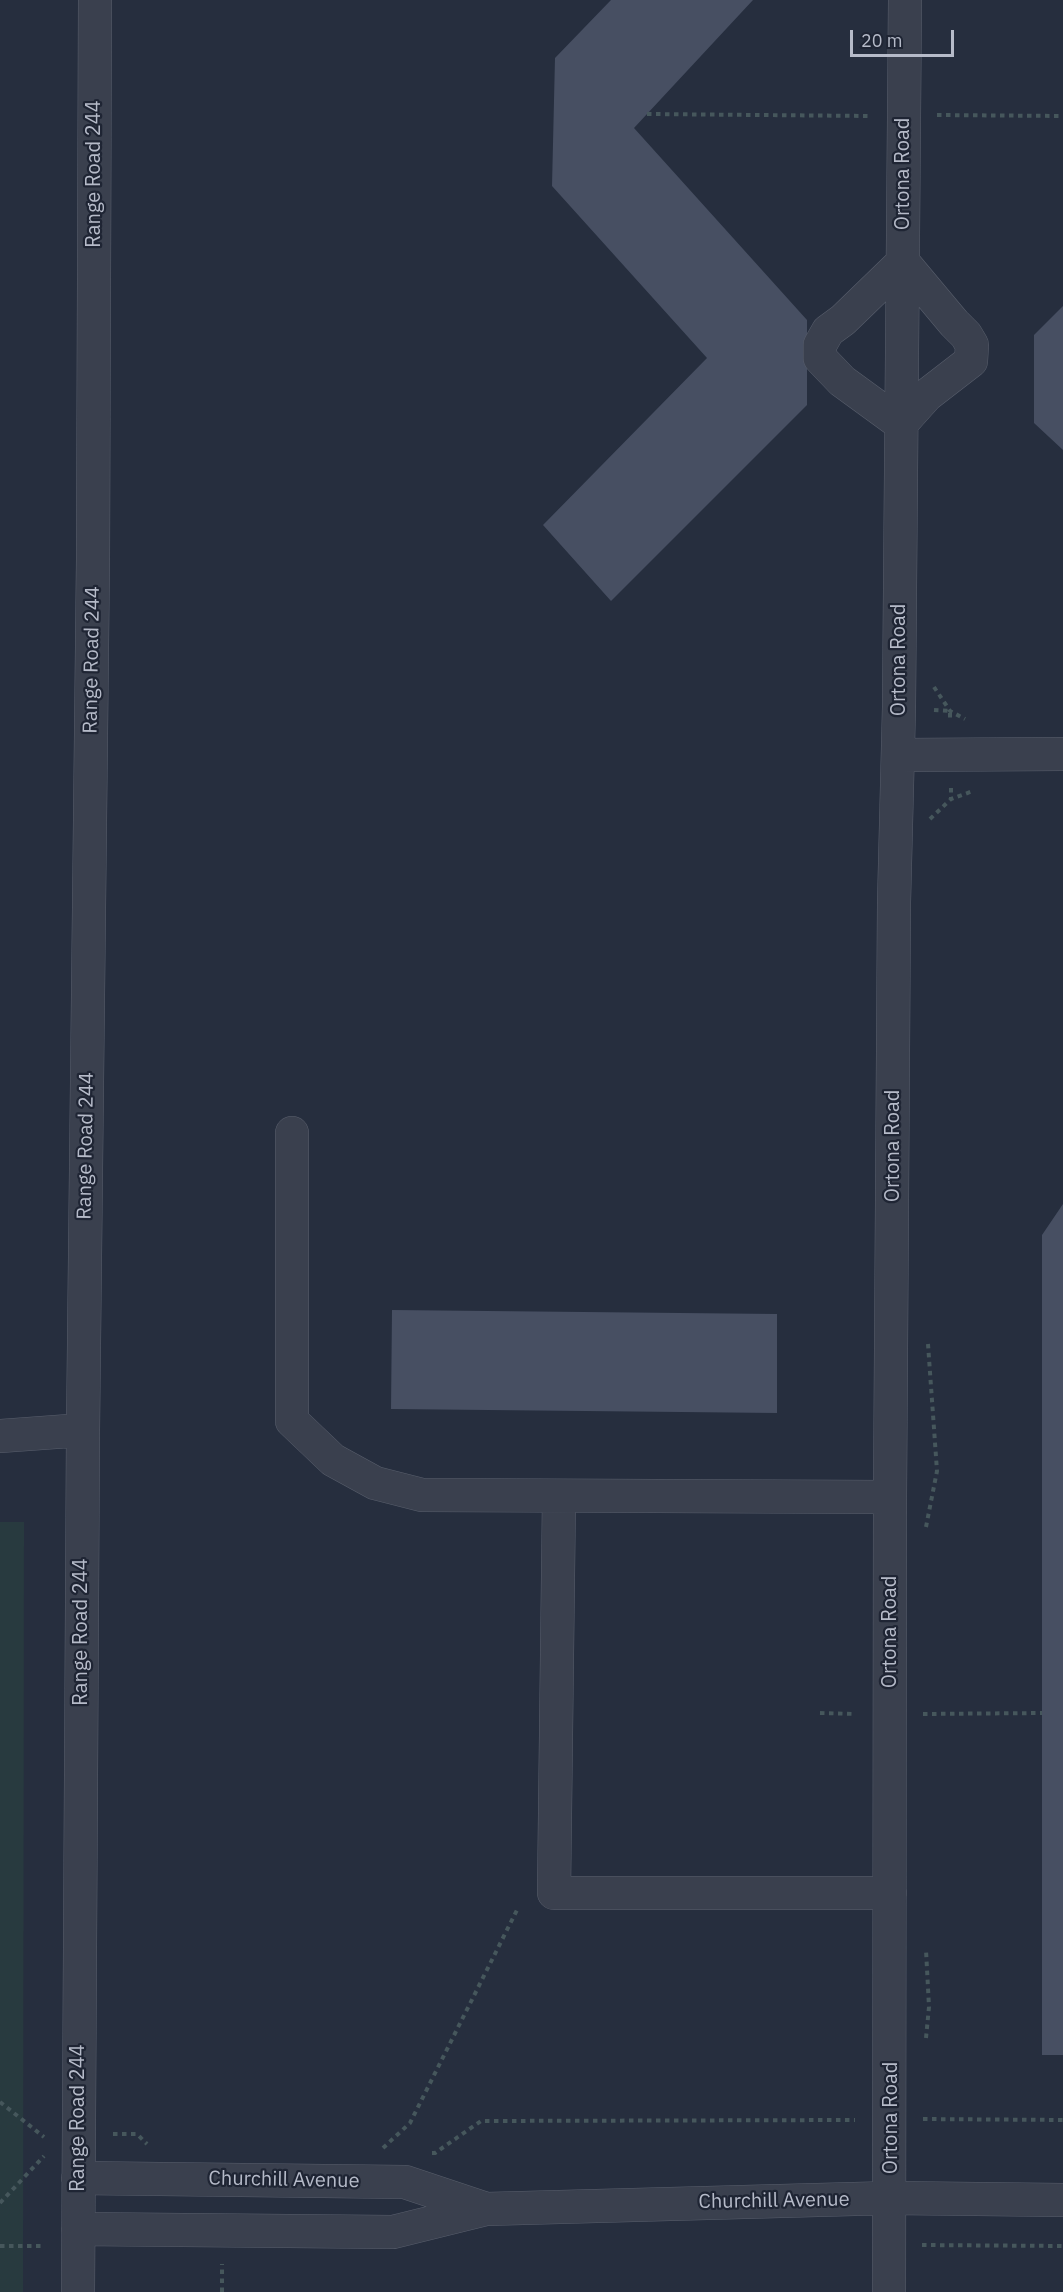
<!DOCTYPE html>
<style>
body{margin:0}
#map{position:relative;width:1063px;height:2292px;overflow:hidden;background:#262e3e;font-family:"IBM Plex Sans",sans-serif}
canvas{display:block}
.scale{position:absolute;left:850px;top:30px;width:104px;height:27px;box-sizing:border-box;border:3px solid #b6bbc9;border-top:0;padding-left:8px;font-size:18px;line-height:21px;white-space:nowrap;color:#b6bbc9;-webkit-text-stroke:4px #1f2534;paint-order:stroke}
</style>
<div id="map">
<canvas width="1063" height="2292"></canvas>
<div class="scale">20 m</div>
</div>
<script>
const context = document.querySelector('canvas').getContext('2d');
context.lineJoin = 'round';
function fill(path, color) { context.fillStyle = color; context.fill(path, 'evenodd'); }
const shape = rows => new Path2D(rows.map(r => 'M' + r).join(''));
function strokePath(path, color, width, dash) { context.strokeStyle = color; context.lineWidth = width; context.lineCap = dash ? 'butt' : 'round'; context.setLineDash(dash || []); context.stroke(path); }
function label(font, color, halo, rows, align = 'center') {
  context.font = font + ' "IBM Plex Sans",sans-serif'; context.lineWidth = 4.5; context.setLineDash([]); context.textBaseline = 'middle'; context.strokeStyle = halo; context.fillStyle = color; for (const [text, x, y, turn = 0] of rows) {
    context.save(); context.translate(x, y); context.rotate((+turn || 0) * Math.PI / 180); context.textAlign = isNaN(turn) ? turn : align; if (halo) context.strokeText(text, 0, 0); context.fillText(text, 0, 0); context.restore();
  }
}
fill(shape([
 [0,1522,24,1522,23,2292,0,2292]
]), '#283a3f');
fill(shape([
 [611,0,753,0,634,128,807,320,807,405,611,601,543,525,707,358,552,186,555,58],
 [1063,306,1063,450,1034,423,1034,335],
 [1063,1204,1063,2055,1042,2055,1042,1235],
 [392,1310,777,1314,777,1413,391,1409]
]), '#474f62');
const minor = shape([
 [903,262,954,323,966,335,972,345,971,361,927,395,901,424,842,381,820,358,820,345,828,331,843,320,903,262],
 [899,755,1063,754],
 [292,1133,292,1421,333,1460,375,1483,422,1495,890,1497],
 [0,1436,83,1430],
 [559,1496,554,1893,890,1893],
 [78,2178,405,2182,486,2209],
 [78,2229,393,2232,486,2209,891,2198,1063,2200],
 [78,2292,83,1430,93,559,95,0],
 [889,2292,890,1497,894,903,899,707,905,0]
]);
strokePath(minor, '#585e6c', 34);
strokePath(shape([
 [647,114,871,116],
 [937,115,1063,116],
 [934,687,950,711,965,719],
 [934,710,950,711,950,720],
 [951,788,951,799,973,791],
 [930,819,951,799],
 [926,1527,937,1471,928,1344],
 [820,1713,856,1714],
 [923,1714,1042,1713],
 [926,2038,929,2007,926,1950],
 [0,2102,44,2137],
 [923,2119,1063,2120],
 [113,2134,137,2134,147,2144],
 [383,2148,410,2123,518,1908],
 [432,2153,435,2153,481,2121,855,2120],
 [0,2203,44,2156],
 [922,2245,1063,2246],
 [0,2246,44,2246],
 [222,2292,222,2264]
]), '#46575c', 4, [4.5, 4.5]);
strokePath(minor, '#3a404e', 33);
label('20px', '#b6bbc9', '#1f2534', [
 ["Range Road 244",94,174,-90],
 ["Ortona Road",903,174,-90],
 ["Range Road 244",92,660,-89],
 ["Ortona Road",899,660,-90],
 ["Range Road 244",86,1146,-89],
 ["Ortona Road",893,1146,-90],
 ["Range Road 244",81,1632,-90],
 ["Ortona Road",890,1632,-90],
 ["Range Road 244",78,2118,-90],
 ["Ortona Road",891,2118,-90],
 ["Churchill Avenue",284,2180,1],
 ["Churchill Avenue",774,2201,-1]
]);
</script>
